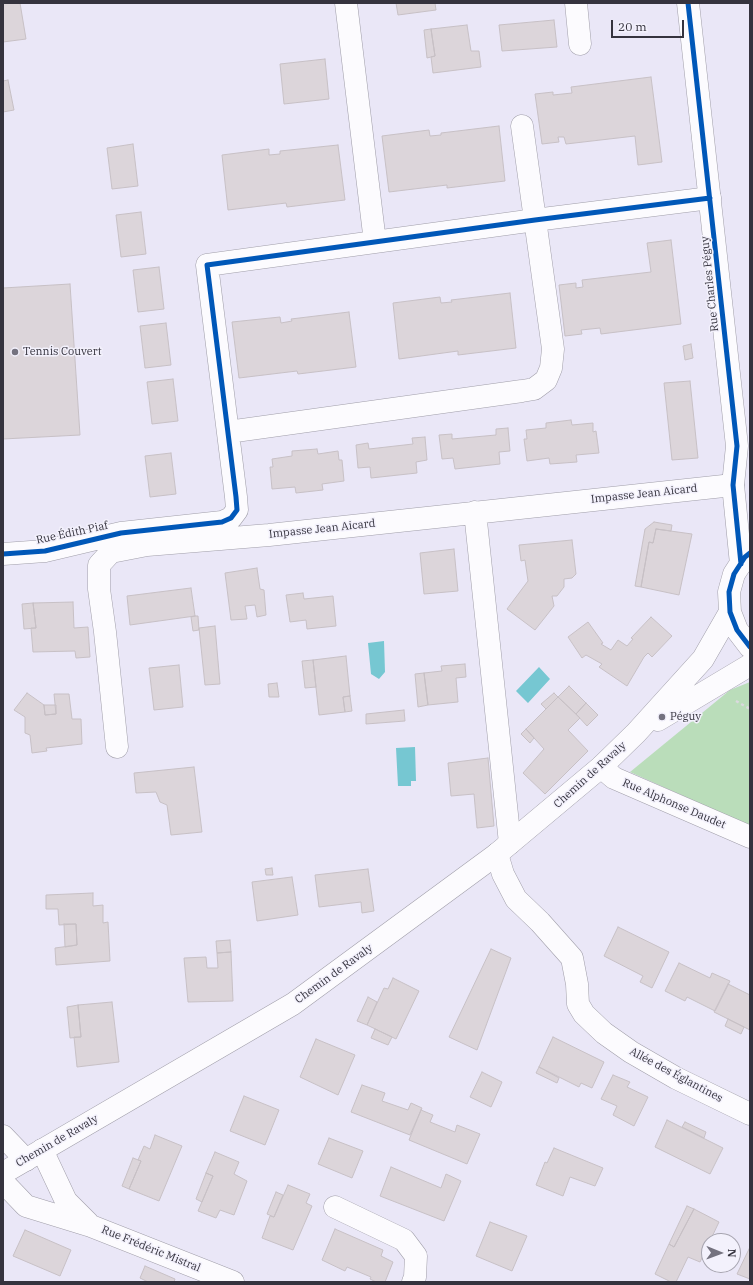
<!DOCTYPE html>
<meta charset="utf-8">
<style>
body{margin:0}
#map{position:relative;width:753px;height:1285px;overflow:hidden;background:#eae7f7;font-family:"IBM Plex Serif",serif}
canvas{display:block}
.frame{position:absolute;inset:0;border:4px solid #35333e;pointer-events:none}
.north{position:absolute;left:701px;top:1233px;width:40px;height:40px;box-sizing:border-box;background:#f3f1fc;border:1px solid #a7a5b0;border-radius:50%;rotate:91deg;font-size:11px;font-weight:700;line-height:16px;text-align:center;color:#35333e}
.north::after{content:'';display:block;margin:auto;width:14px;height:18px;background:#74727f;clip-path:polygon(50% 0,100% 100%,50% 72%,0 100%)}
.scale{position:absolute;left:611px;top:20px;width:73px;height:18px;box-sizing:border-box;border:2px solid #35333e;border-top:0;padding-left:5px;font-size:12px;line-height:14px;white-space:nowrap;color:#35333e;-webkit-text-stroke:3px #f3f1fc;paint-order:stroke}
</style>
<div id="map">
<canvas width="753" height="1285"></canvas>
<div class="frame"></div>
<div class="north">N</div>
<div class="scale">20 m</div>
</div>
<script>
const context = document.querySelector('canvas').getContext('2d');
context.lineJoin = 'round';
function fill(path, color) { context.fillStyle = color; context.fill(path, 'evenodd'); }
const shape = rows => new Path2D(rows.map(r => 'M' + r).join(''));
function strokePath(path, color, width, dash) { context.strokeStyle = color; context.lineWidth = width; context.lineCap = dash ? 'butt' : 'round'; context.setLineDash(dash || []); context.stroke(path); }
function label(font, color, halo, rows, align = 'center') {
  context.font = font + ' "IBM Plex Serif",serif'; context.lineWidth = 3; context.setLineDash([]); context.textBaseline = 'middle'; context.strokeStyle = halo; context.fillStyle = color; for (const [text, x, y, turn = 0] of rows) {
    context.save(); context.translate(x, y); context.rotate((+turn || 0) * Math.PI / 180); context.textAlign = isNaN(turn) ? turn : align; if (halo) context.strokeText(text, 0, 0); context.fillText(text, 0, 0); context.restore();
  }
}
fill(shape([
 [750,682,750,826,630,772,730,690]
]), '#baddba');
fill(shape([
 [384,641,385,672,379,679,371,674,368,643],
 [539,667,550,679,528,703,516,691],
 [415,747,416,781,411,781,411,786,398,786,396,748]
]), '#76c7d2');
const building = shape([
 [3,3,20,3,26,39,3,42,3,3],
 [396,3,435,3,436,10,398,15,396,3],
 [554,20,557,47,502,51,499,25,554,20],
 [467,25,471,51,479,51,481,67,433,73,431,57,435,56,431,29,467,25],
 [431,29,435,56,427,58,424,30,431,29],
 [325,59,329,99,284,104,280,64,325,59],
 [651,77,662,162,638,165,635,136,566,144,564,137,558,137,559,142,542,144,535,94,553,92,553,95,572,93,571,87,651,77],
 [8,80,14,110,3,112,3,81,8,80],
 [499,126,505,181,447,188,447,185,389,192,382,136,429,130,430,136,441,135,441,133,499,126],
 [133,144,138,186,112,189,107,148,133,144],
 [338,145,345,200,287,207,286,203,228,210,222,155,269,149,269,155,280,154,280,151,338,145],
 [141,212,146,254,121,257,116,215,141,212],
 [671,240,681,324,601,334,600,328,581,330,582,334,565,336,559,285,576,283,576,288,583,287,582,280,651,272,647,243,671,240],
 [159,267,164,309,138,312,133,270,159,267],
 [70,284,80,435,3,439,3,288,70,284],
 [510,293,516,348,458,355,458,351,399,359,393,303,440,297,441,303,452,302,451,300,510,293],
 [349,312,356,367,298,374,297,371,239,378,232,322,280,317,281,323,292,321,291,319,349,312],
 [166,323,171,365,145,368,140,326,166,323],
 [691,344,693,358,685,360,683,346,691,344],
 [173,379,178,421,152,424,147,382,173,379],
 [690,381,698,458,672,460,664,383,690,381],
 [571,420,572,425,593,423,593,432,596,431,599,453,576,455,577,462,550,464,549,458,527,461,524,439,527,439,526,430,546,428,546,423,571,420],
 [508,428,510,451,499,452,500,464,455,469,453,458,442,459,439,435,452,434,452,439,496,435,496,429,508,428],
 [425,437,427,460,416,462,417,473,371,478,370,467,358,468,356,445,368,443,369,449,413,444,412,438,425,437],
 [317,449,318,454,338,451,339,460,342,460,344,481,322,484,323,490,296,493,295,487,272,489,270,467,273,467,272,459,292,456,292,451,317,449],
 [171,453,176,494,150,497,145,456,171,453],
 [654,522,672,525,671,531,656,529,653,543,649,542,641,587,635,586,645,529,654,522],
 [656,529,692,534,679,595,641,587,649,542,653,543,656,529],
 [572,540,576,574,572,578,564,579,564,587,557,596,552,596,554,606,535,630,507,609,528,581,525,560,521,561,519,545,572,540],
 [454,549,458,591,424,594,420,553,454,549],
 [257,568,260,589,264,590,266,615,257,617,255,605,245,606,247,619,231,620,225,573,257,568],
 [191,588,195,616,130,625,127,596,191,588],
 [303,593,304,599,333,596,336,626,307,629,306,620,290,622,286,595,303,593],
 [73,602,74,628,88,627,90,657,76,658,75,651,33,652,31,628,36,628,33,603,73,602],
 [33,603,36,628,24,629,22,604,33,603],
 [195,616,198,616,199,630,193,631,191,617,195,616],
 [651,617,672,636,652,657,648,653,644,657,627,686,599,667,602,664,586,655,582,658,568,637,588,622,603,643,601,644,611,650,618,640,627,646,633,639,631,638,651,617],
 [215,626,220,684,205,685,199,628,215,626],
 [346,656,350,696,343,697,345,712,319,715,313,660,346,656],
 [313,660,316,687,305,688,302,661,313,660],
 [465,664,466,677,456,678,458,702,428,705,424,673,442,671,441,666,465,664],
 [179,665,183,707,154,710,149,668,179,665],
 [424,673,428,705,418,707,415,674,424,673],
 [277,683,279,697,269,697,268,684,277,683],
 [569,686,586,703,576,714,558,697,569,686],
 [27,693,44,705,45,715,56,714,54,694,69,694,72,719,81,719,82,744,46,748,47,751,32,753,30,735,25,733,25,717,14,710,27,693],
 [554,693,558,697,546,709,541,704,554,693],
 [350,696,352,711,345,712,343,697,350,696],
 [558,697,580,718,568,730,588,751,545,794,523,773,544,749,526,729,558,697],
 [586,703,598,715,587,726,576,714,586,703],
 [44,705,56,705,56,714,45,715,44,705],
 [404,710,405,721,366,724,366,714,404,710],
 [526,729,534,738,530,743,521,734,526,729],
 [488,758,494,826,477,828,474,794,451,796,448,763,488,758],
 [194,767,202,832,171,835,167,805,160,802,156,792,136,793,134,773,194,767],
 [272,868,273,875,266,875,265,869,272,868],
 [368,869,374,911,362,913,361,902,319,907,315,875,368,869],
 [292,877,298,915,257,921,252,882,292,877],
 [93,893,93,906,103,905,103,923,108,922,110,961,56,965,55,948,77,945,76,924,59,925,58,909,46,909,46,895,93,893],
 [64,924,76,924,77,945,65,947,64,924],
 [618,927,669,952,652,988,640,982,643,976,604,956,618,927],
 [230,940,231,952,217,953,216,941,230,940],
 [491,949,511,958,477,1050,449,1037,491,949],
 [231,952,233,1001,188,1002,184,958,206,957,207,968,218,968,217,953,231,952],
 [679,963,710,978,712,973,730,981,715,1011,687,997,685,1001,665,991,679,963],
 [393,978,419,991,396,1039,367,1025,384,988,388,989,393,978],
 [728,984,750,995,750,1030,714,1012,728,984],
 [368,997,377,1002,367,1025,357,1021,368,997],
 [112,1002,119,1062,77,1067,74,1037,81,1037,78,1005,112,1002],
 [78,1005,81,1037,70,1038,67,1007,78,1005],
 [728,1019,744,1027,741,1034,725,1026,728,1019],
 [375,1029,392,1037,388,1045,371,1038,375,1029],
 [553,1037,604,1062,592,1088,581,1083,579,1087,539,1067,553,1037],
 [316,1039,355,1055,338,1095,300,1077,316,1039],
 [539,1067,559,1078,557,1083,536,1073,539,1067],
 [482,1072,502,1082,491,1107,470,1097,482,1072],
 [613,1075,630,1082,627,1087,648,1097,634,1126,613,1115,617,1106,601,1099,613,1075],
 [362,1085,385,1093,382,1101,408,1110,411,1103,422,1108,410,1135,351,1112,362,1085],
 [244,1096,279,1110,265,1145,230,1131,244,1096],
 [421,1110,433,1115,430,1122,455,1132,457,1125,480,1134,467,1164,409,1140,421,1110],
 [667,1120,723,1148,710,1174,655,1147,667,1120],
 [685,1122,706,1132,704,1138,682,1127,685,1122],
 [155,1135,182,1146,159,1201,129,1189,141,1161,138,1160,144,1146,150,1149,155,1135],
 [329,1138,363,1151,352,1178,318,1164,329,1138],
 [554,1148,603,1168,595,1186,570,1177,563,1196,536,1185,545,1162,547,1163,554,1148],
 [215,1152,239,1162,234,1174,247,1181,234,1215,220,1210,216,1218,198,1211,213,1176,206,1173,215,1152],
 [133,1158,141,1161,129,1189,122,1186,133,1158],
 [391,1167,441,1188,446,1174,461,1181,444,1221,380,1196,391,1167],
 [206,1173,213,1176,202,1202,196,1199,206,1173],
 [288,1185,310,1194,306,1203,312,1206,293,1250,262,1238,270,1216,274,1217,288,1185],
 [276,1192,283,1195,274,1217,267,1214,276,1192],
 [687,1206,694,1209,674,1247,669,1244,687,1206],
 [694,1209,719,1222,700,1262,688,1257,676,1282,671,1282,655,1274,669,1244,674,1247,694,1209],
 [490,1222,527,1236,512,1271,476,1256,490,1222],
 [335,1229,383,1250,381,1256,393,1262,385,1282,376,1282,370,1279,371,1277,347,1267,345,1271,322,1260,335,1229],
 [25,1230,71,1250,60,1276,13,1256,25,1230],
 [750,1247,750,1279,737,1274,750,1247],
 [145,1266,175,1279,174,1282,148,1282,140,1278,145,1266]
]);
fill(building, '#dcd5da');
strokePath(building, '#c7c0c5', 1);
const street = shape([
 [346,3,375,242],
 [576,3,580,44],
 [228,432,522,391,534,389,546,380,551,368,553,349,522,126],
 [475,512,510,843],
 [3,554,45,551,121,533,222,522,231,518,237,510,236,497,207,265,535,220,710,198],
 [117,747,105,632,99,589,99,565,111,552,147,545,269,535,733,485],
 [601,767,614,778,750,837],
 [497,854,503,874,516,899,540,922,572,958,577,984,578,1004,584,1014,604,1033,631,1052,676,1078,750,1114],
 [3,1136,26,1160],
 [42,1150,66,1201,88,1223],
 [3,1182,26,1206,91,1226,233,1282],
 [335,1207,404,1240,416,1256,415,1277,413,1282]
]);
const secondary = shape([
 [688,3,737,446,733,485,741,564],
 [750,553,745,557,734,574,729,592,730,612,737,630,750,647],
 [658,720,750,665],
 [3,1173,293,1004,497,854,601,767,636,733,703,659,730,612]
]);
strokePath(street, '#a09ea9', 23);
strokePath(secondary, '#a09ea9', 23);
strokePath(shape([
 [736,701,750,709]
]), '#dad9de', 2.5, [3, 3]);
strokePath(street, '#fcfbfe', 22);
strokePath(secondary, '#fcfbfe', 22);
strokePath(shape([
 [688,3,737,446,733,485,741,564],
 [750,553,745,557,734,574,729,592,730,612,737,630,750,647],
 [3,554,45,551,121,533,222,522,231,518,237,510,236,497,207,265,535,220,710,198]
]), '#0057b8', 5);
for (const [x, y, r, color] of [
 [15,352,4,"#74727f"],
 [662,717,4,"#74727f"]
]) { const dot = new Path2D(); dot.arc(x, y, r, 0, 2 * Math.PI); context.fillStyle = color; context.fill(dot); strokePath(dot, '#f3f1fc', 1.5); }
label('11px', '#35333e', '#f3f1fc', [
 ["Rue Charles Péguy",710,284,-96],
 ["Impasse Jean Aicard",644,494,-6],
 ["Impasse Jean Aicard",322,529,-6],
 ["Rue Édith Piaf",72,533,-12],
 ["Chemin de Ravaly",590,775,-42],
 ["Rue Alphonse Daudet",674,804,23],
 ["Chemin de Ravaly",334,974,-36],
 ["Allée des Églantines",676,1075,28],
 ["Chemin de Ravaly",57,1141,-30],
 ["Rue Frédéric Mistral",151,1249,22]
]);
label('11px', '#35333e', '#f3f1fc', [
 ["Tennis Couvert",23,352],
 ["Péguy",670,717]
], 'left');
</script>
